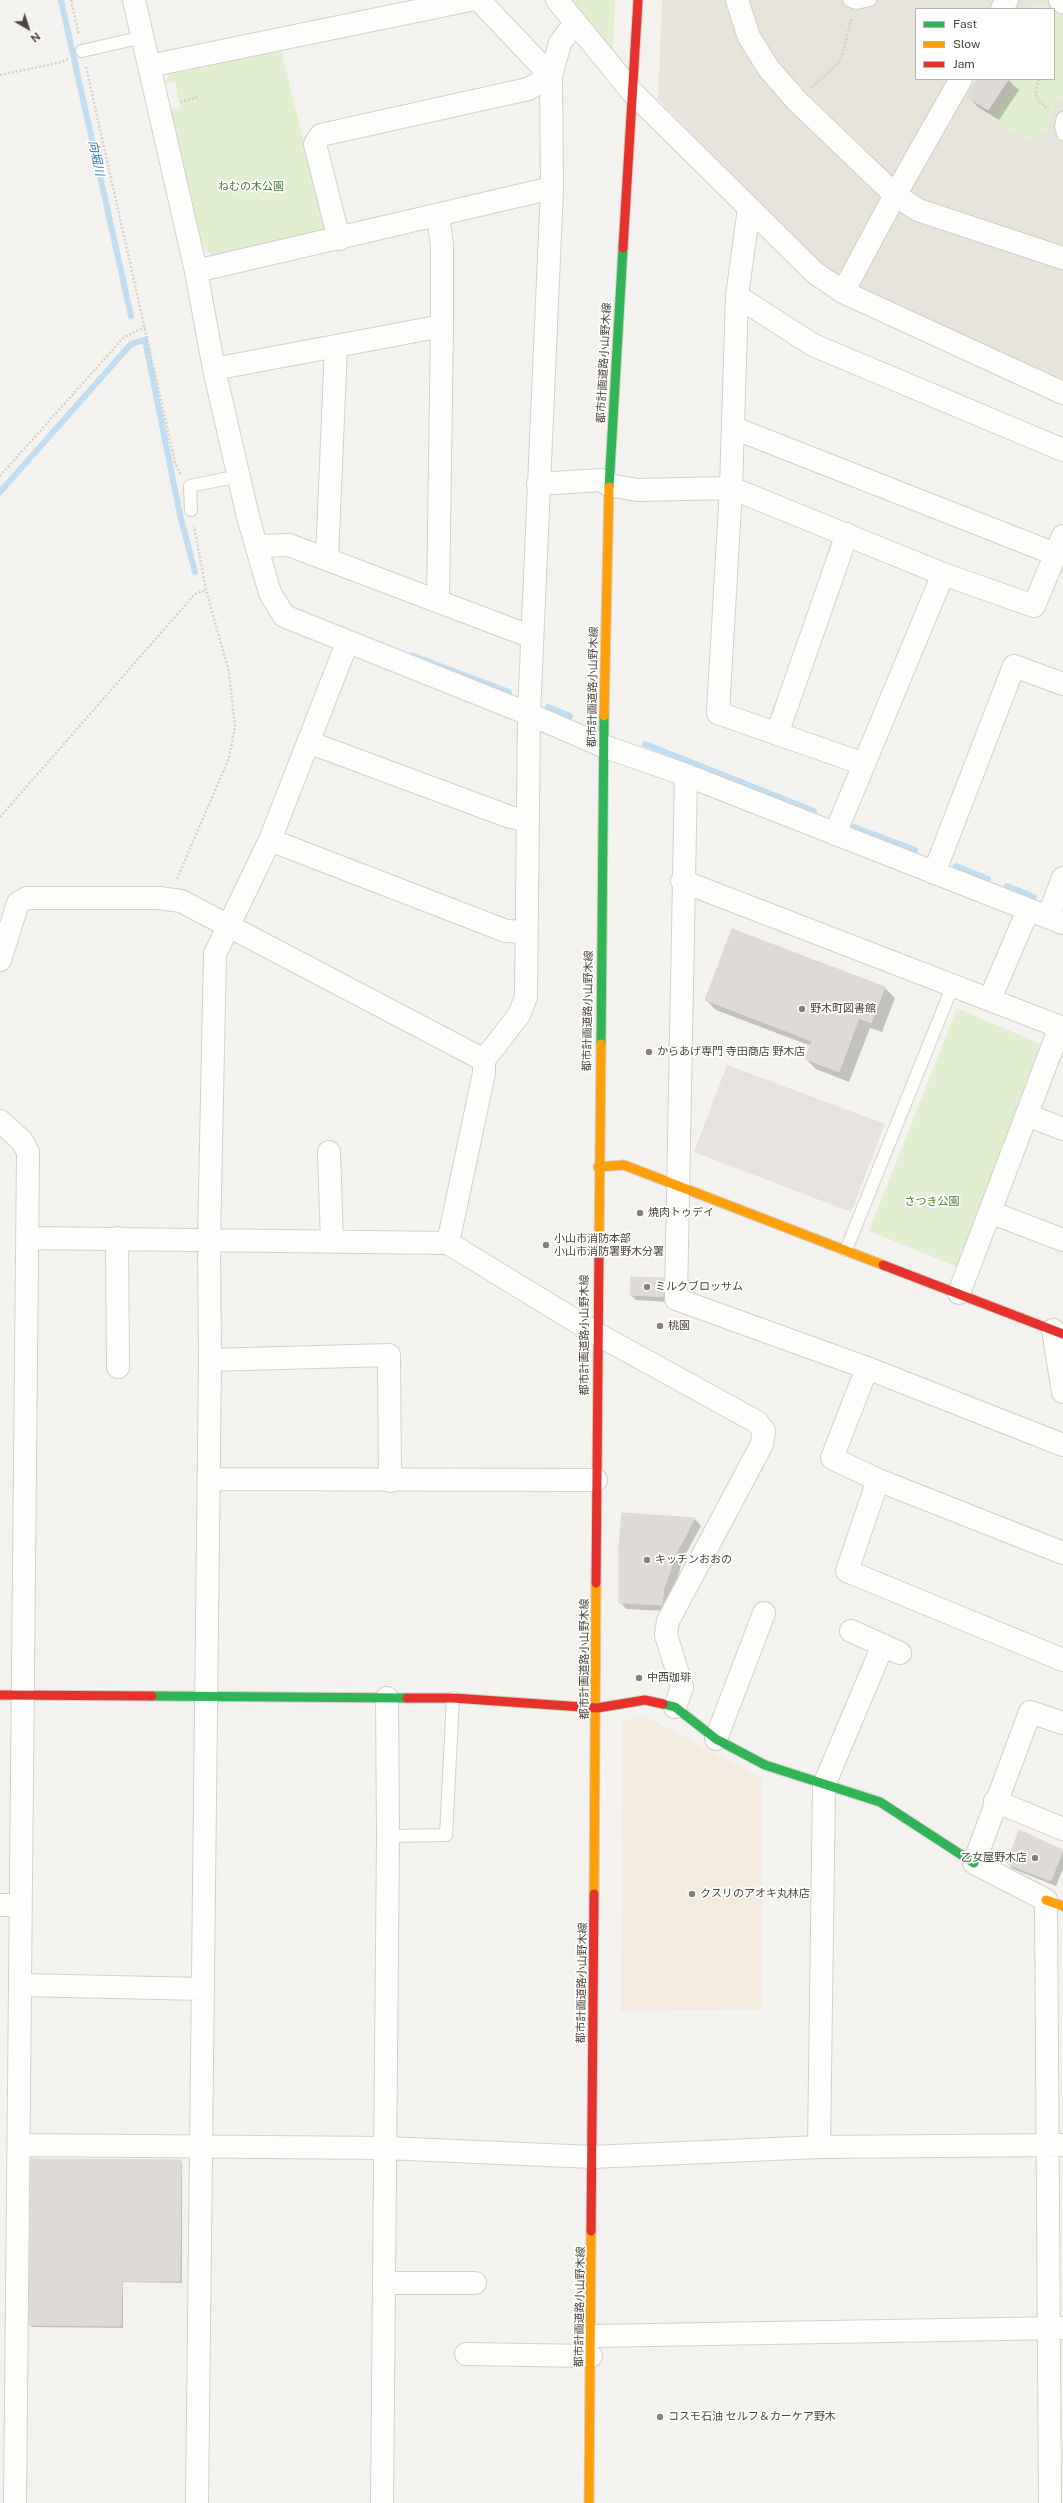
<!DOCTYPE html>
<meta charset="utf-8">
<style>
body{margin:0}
#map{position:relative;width:1063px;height:2503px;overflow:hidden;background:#f4f2ee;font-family:"Public Sans",sans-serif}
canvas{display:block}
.legend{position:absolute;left:915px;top:8px;width:140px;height:72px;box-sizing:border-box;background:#fff;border:1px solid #b7b4b0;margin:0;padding:5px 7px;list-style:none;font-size:12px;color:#4b4439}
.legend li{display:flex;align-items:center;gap:8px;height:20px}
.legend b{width:20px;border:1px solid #b7b4b0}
.north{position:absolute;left:8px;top:8px;width:40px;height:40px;-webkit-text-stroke:3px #fff;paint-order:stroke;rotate:141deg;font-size:11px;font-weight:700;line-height:16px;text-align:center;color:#4b4439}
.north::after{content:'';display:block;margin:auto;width:14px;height:18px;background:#4b4439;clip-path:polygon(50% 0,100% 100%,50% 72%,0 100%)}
</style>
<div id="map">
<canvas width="1063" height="2503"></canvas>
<ul class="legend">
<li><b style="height:5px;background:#30b455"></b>Fast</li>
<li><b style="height:5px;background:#ff9f0a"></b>Slow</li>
<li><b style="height:5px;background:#e5322d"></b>Jam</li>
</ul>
<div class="north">N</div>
</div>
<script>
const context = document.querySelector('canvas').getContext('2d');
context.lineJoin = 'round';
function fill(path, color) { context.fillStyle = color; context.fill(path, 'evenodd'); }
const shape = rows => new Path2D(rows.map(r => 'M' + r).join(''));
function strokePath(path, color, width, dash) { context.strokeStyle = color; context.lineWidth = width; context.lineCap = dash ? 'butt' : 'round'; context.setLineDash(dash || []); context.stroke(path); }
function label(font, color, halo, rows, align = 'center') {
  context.font = font + ' "Public Sans","Noto Sans JP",sans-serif'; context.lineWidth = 3.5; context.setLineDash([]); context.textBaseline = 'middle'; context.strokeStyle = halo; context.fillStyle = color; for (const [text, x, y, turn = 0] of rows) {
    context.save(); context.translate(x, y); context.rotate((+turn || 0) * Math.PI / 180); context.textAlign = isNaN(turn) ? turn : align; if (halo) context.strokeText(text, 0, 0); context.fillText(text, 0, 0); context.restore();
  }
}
fill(shape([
 [662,0,1063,0,1063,379,871,297,827,268,776,221,658,99],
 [916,9,1054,9,1054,79,916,79]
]), '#e7e4dc');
fill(shape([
 [643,1715,762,1778,762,2010,621,2011,623,1722]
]), '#f3ebdf');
fill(shape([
 [565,0,615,0,613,51,607,52],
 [1044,4,1051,9,1019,9,1032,5],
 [1054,11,1063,17,1063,97,1056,100,1047,131,1029,141,991,118,1014,79,1054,79],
 [281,50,325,227,317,236,214,257,201,245,169,110,180,107,175,82,166,84,165,80,171,74],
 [957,1008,1043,1045,960,1268,869,1231]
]), '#e1eecf');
fill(shape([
 [727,1065,885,1124,851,1212,694,1152]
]), '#e6e3df');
fill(shape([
 [979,79,1007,79,1019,90,999,120,978,107,968,96],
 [885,988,895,998,882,1032,870,1028,849,1082,816,1069,806,1059,811,1046,716,1010,706,1000],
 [663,1279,668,1284,667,1302,636,1300,631,1295],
 [623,1514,695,1519,701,1526,683,1559,668,1611,626,1609,620,1602],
 [1020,1831,1063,1851,1063,1869,1056,1886,1013,1869,1008,1864],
 [180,2160,182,2163,182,2283,123,2282,123,2328,32,2327,30,2325]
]), '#0003');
strokePath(shape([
 [61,0,131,316],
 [0,492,131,344,145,340,180,515,195,572],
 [411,655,509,692],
 [548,707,570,716],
 [645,744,814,811],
 [854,827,915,850],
 [956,866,988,879],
 [1007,886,1034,897]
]), '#c0ddf1', 6);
const building = shape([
 [978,79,1009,79,988,110,967,97,978,79],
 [732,929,885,987,871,1023,859,1018,839,1072,805,1059,812,1041,705,1000,732,929],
 [631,1277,664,1278,663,1297,630,1295,631,1277],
 [622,1513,695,1518,677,1552,664,1588,662,1605,619,1603,619,1547,622,1513],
 [1019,1830,1063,1850,1051,1881,1007,1864,1019,1830],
 [31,2159,181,2160,180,2281,122,2281,121,2326,29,2325,31,2159]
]);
fill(building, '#dedbd6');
strokePath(building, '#dcd9d4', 1);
const lane = shape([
 [849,0,856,3,870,0],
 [82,51,143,37],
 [1063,118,1061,126,1063,134],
 [191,510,190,486,239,476],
 [846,1250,953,985],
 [388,1836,446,1835,453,1698]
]);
const street = shape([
 [134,0,196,271,214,369,248,517,270,593,284,616,529,714,603,746,686,775,1063,923],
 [557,0,633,93,815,273,843,292,1063,393],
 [737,0,749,37,769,69,797,101,895,195,918,210,1063,258],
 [1060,0,1063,2],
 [1002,9,1007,0],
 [149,66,470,0],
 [438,215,442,245,442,326,438,601],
 [339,239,315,144,321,135,528,89,551,76,479,0],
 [196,271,552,188],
 [843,292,895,195,961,79],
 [737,296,749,208],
 [214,369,442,326],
 [734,428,1055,554],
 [538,484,600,480,609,485,637,490,731,488,943,574,1034,606,1063,536],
 [257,546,289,545,532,637],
 [327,559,336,346],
 [777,734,847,534],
 [308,742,510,817,528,820],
 [864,764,718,713,731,488,737,296,813,345,1063,450],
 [686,775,676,1299,867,1368,1063,1445],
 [835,834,943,574],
 [270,840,506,931,525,932],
 [934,873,1014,666,1063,684],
 [682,881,1063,1028],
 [1048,917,1063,878],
 [0,960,18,903,27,898,159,898,181,901,484,1060],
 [990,999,1028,910],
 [1027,1115,1063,1129],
 [0,1121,22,1141,28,1152,15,2503],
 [329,1152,332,1241],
 [990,1212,1063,1240],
 [27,1238,448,1243,597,1334,757,1422,764,1431,762,1444,668,1621,666,1635,682,1687,675,1707],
 [117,1238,118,1367],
 [448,1243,484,1073,484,1060,519,1015,526,997,529,714,552,188,551,76,560,43,575,23],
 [959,1293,1060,1027],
 [1053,1330,1063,1392],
 [210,1360,389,1355,390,1481],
 [867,1368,832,1458,878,1480,1063,1553],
 [209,1479,596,1480],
 [878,1480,847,1571,1063,1660],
 [851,1631,900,1653],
 [716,1739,764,1613],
 [995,1801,1063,1829],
 [0,1905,21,1905],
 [22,1985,203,1989],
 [20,2145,386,2148,592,2157,819,2147,1063,2145],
 [819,2147,824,1785,883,1645],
 [385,2283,475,2283],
 [592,2336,1063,2328],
 [466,2354,591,2356],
 [197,2503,210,1360,209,1240,215,954,270,840,347,643],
 [382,2503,388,1836,387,1698],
 [1050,2503,1046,1900,974,1863,1030,1712,1063,1723]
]);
const fast = shape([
 [609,487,623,248],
 [601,1044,604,716],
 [152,1696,407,1698],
 [663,1704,675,1707,716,1739,765,1765,880,1802,974,1863]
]);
const slow = shape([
 [604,716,609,487],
 [598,1167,624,1165,883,1265],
 [599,1252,601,1044],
 [594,1894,596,1583],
 [1046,1900,1063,1906],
 [589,2503,591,2231]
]);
const jam = shape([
 [623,248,638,0],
 [883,1265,1063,1334],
 [596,1583,599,1252],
 [0,1695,152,1696],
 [407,1698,453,1698,597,1708,645,1700,663,1704],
 [591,2231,594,1894]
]);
strokePath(lane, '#d2d0cb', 14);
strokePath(street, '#d2d0cb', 24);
strokePath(fast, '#d3cfc5', 11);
strokePath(slow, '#d3cfc5', 11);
strokePath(jam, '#d3cfc5', 11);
strokePath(shape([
 [71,0,79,35],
 [86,67,175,463,181,475],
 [0,75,62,62,68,59],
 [1039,79,1035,93,1038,100,1049,110],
 [812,87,840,61,852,18],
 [180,102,198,97],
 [0,476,124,337,145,327],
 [0,817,195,594,206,590],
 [177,879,229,758,235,727,229,672,206,590,194,526]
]), '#d3d2cc', 2.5, [2, 2]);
strokePath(lane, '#fdfdfc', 12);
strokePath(street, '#fdfdfc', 22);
strokePath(fast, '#30b455', 9);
strokePath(slow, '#ff9f0a', 9);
strokePath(jam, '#e5322d', 9);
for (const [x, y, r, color] of [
 [802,1009,4,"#868178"],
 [649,1052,4,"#868178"],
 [640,1213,4,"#868178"],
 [546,1245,4,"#868178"],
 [647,1287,4,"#868178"],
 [660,1326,4,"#868178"],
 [647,1560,4,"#868178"],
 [639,1678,4,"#868178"],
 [1035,1858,4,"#868178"],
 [692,1894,4,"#868178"],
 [660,2417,4,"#868178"]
]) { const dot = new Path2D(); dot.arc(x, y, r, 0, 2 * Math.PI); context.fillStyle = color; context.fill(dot); strokePath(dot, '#fff', 1.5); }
label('11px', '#4a7f2a', '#fff', [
 ["ねむの木公園",251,187],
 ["さつき公園",932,1202]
]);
label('11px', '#4b4439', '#fff', [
 ["都市計画道路小山野木線",604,363,-87],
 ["都市計画道路小山野木線",593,687,-89],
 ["都市計画道路小山野木線",588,1011,-89],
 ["都市計画道路小山野木線",585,1335,-90],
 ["都市計画道路小山野木線",585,1659,-90],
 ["都市計画道路小山野木線",582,1983,-89],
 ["都市計画道路小山野木線",580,2307,-89]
]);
label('11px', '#4b4439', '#fff', [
 ["野木町図書館",810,1009],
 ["からあげ専門 寺田商店 野木店",657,1052],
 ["焼肉トゥデイ",648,1213],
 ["小山市消防本部",554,1239],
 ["小山市消防署野木分署",554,1252],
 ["ミルクブロッサム",655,1287],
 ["桃園",668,1326],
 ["キッチンおおの",655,1560],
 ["中西珈琲",647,1678],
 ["乙女屋野木店",1027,1858,"right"],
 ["クスリのアオキ丸林店",700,1894],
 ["コスモ石油 セルフ＆カーケア野木",668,2417]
], 'left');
label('italic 12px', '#2e7ab2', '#fff', [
 ["向堀川",96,158,78]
]);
</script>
